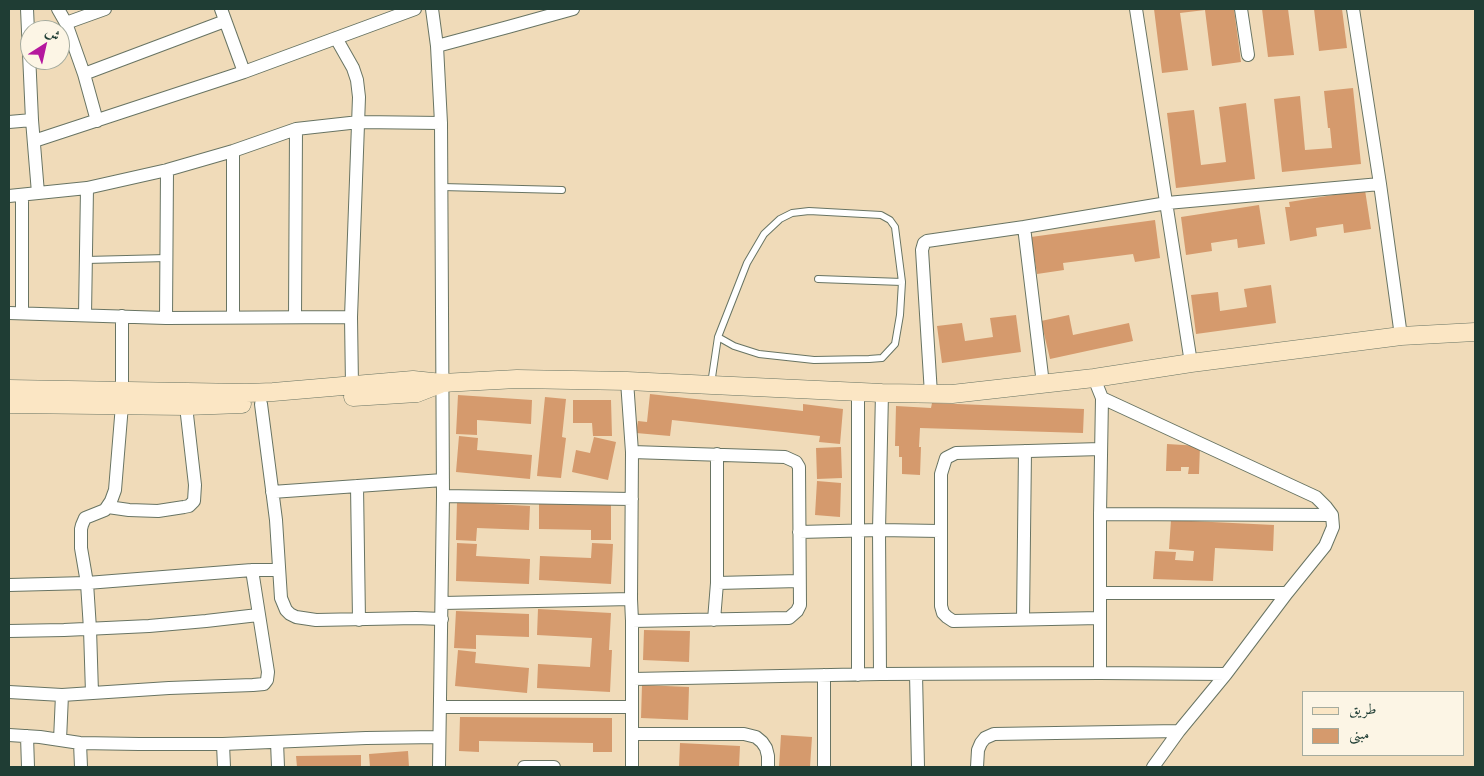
<!DOCTYPE html>
<meta charset="utf-8">
<style>
body{margin:0}
#map{position:relative;width:1484px;height:776px;overflow:hidden;background:#f0dbb9;font-family:"Libre Caslon Text",Amiri,serif}
canvas{display:block}
.frame{position:absolute;inset:0;border:10px solid #1f3d34;pointer-events:none}
.legend{position:absolute;left:1302px;top:691px;width:162px;height:65px;box-sizing:border-box;background:#fcf5e5;border:1px solid #a4ab9e;margin:0;padding:6px 9px;list-style:none;font-size:15px;color:#1f3d34}
.legend li{display:flex;align-items:center;gap:10px;height:25px}
.legend b{width:25px;border:1px solid #a4ab9e}
.north{position:absolute;left:20px;top:20px;width:50px;height:50px;box-sizing:border-box;background:#fcf5e5;border:1px solid #a4ab9e;border-radius:50%;rotate:35deg;font-size:14px;font-weight:700;line-height:20px;text-align:center;color:#1f3d34}
.north::after{content:'';display:block;margin:auto;width:18px;height:22px;background:#b5179e;clip-path:polygon(50% 0,100% 100%,50% 72%,0 100%)}
</style>
<div id="map">
<canvas width="1484" height="776"></canvas>
<div class="frame"></div>
<ul class="legend">
<li><b style="height:6px;background:#fbe6c4"></b>طريق</li>
<li><b style="height:14px;background:#d59a6d"></b>مبنى</li>
</ul>
<div class="north">ش</div>
</div>
<script>
const context = document.querySelector('canvas').getContext('2d');
context.lineJoin = 'round';
function fill(path, color) { context.fillStyle = color; context.fill(path, 'evenodd'); }
const shape = rows => new Path2D(rows.map(r => 'M' + r).join(''));
function strokePath(path, color, width, dash) { context.strokeStyle = color; context.lineWidth = width; context.lineCap = dash ? 'butt' : 'round'; context.setLineDash(dash || []); context.stroke(path); }
fill(shape([
 [1154,9,1234,9,1241,62,1212,66,1205,10,1180,13,1188,70,1162,73],
 [1262,9,1288,9,1294,55,1268,57],
 [1314,9,1342,9,1347,48,1319,51],
 [1353,88,1361,164,1282,172,1274,99,1300,96,1305,150,1332,148,1330,128,1328,128,1324,91],
 [1246,103,1255,179,1176,188,1167,113,1194,110,1201,165,1226,162,1219,107],
 [1365,190,1371,229,1344,233,1343,224,1316,228,1317,236,1290,241,1285,207,1290,207,1289,202],
 [1259,205,1265,244,1238,248,1237,239,1211,243,1212,251,1186,255,1181,217],
 [1155,220,1160,258,1135,262,1133,254,1063,263,1064,270,1037,274,1031,237],
 [1271,285,1276,323,1196,334,1191,295,1218,292,1220,311,1247,307,1244,289],
 [1016,315,1021,352,942,363,937,326,962,323,965,341,993,337,990,318],
 [1069,315,1073,335,1129,323,1133,341,1050,359,1041,321],
 [650,394,803,411,803,404,843,409,840,444,819,442,820,436,672,420,670,436,636,433,638,421,647,422],
 [458,395,532,400,531,424,477,420,477,435,456,434],
 [545,397,566,399,562,437,566,438,561,478,537,476],
 [573,400,611,400,612,436,593,436,592,423,573,423],
 [932,403,1084,409,1083,433,920,428,919,447,921,447,920,475,902,474,902,457,899,457,899,446,895,446,896,406,931,408],
 [459,436,478,438,477,450,532,455,530,479,456,472],
 [594,437,616,442,608,480,572,472,576,450,590,453],
 [1167,444,1200,446,1199,474,1188,474,1189,467,1181,467,1181,471,1166,471],
 [841,447,842,478,817,479,816,448],
 [817,481,841,483,840,517,815,515],
 [457,502,530,506,529,530,477,528,476,541,456,540],
 [539,504,611,505,611,540,591,540,591,530,539,529],
 [1171,520,1274,525,1273,551,1215,548,1213,581,1153,579,1155,551,1176,552,1175,560,1193,561,1194,551,1169,549],
 [457,543,477,544,476,556,530,559,529,584,456,581],
 [592,543,613,544,611,584,539,580,540,556,591,558],
 [538,609,611,613,609,650,612,650,610,692,537,688,538,664,590,667,592,638,537,635],
 [456,611,529,614,529,637,476,635,476,649,454,648],
 [644,630,690,631,689,662,643,660],
 [458,650,476,652,475,663,529,668,527,693,455,686],
 [642,685,689,687,688,720,641,718],
 [460,717,612,718,612,752,593,752,593,743,479,741,479,752,459,751],
 [781,735,812,737,810,767,779,767],
 [680,743,740,746,739,767,679,767],
 [408,751,409,767,370,767,369,754],
 [361,755,361,767,297,767,296,756]
]), '#d59a6d');
const lane = shape([
 [442,187,562,190],
 [86,260,167,258],
 [818,279,902,282],
 [711,384,718,337,747,263,764,234,780,219,792,213,809,211,881,215,890,220,895,227,902,282,900,315,895,344,882,358,869,359,814,360,759,354,734,346,718,337]
]);
const street = shape([
 [27,9,32,120,38,193],
 [58,9,66,23,84,74,97,121],
 [221,9,244,72],
 [432,9,437,46,441,123,443,496,439,767],
 [1136,9,1191,363],
 [1241,9,1248,55],
 [1353,9,1380,184,1401,336],
 [66,23,105,9],
 [336,38,353,68,357,80,359,97,351,317,352,386],
 [437,46,508,27,573,9],
 [84,74,225,21],
 [9,122,32,120],
 [34,141,244,72,415,9],
 [233,151,233,317],
 [22,195,22,313],
 [9,196,87,188,167,170,233,151,296,129,359,122,441,123],
 [9,313,166,318,351,317],
 [85,315,87,188],
 [295,317,296,129],
 [166,318,167,170],
 [1094,378,1102,398,1316,497,1326,507,1332,515,1333,527,1325,546,1287,593,1226,674,1179,731,1153,767],
 [627,381,632,452,631,599,632,621,632,767],
 [1043,384,1024,227,1167,203,1380,184],
 [858,392,858,675],
 [931,394,922,250,924,243,927,241,1024,227],
 [261,404,276,520,281,598,286,610,290,614,296,617,316,620,416,618,442,619],
 [632,452,785,457,796,462,799,467,800,605,797,611,789,618,632,621],
 [357,486,359,620],
 [272,492,443,480],
 [443,496,632,499],
 [108,507,129,510,158,511,184,507,189,506,194,501,195,485,186,406],
 [1100,514,1332,515],
 [799,532,879,530,940,531],
 [717,583,799,581],
 [9,585,87,583,252,570,278,570],
 [1101,593,1287,593],
 [443,603,631,599],
 [1100,618,953,621,947,617,943,613,941,606,941,474,946,458,956,453,1101,449],
 [1023,619,1025,451],
 [714,620,717,583,717,454],
 [9,631,64,630,149,626,206,621,258,615],
 [1100,673,1100,514,1102,398],
 [880,674,879,530,882,393],
 [916,674,918,767],
 [824,675,824,767],
 [633,679,880,674,1100,673,1226,674],
 [9,692,62,695,169,688,253,685,264,684,267,680,268,672,252,570],
 [92,693,90,629,87,583,81,548,81,529,82,525,85,518,105,510,111,501,115,490,122,405,122,316],
 [440,707,632,707],
 [633,734,744,734,756,737,762,742,766,748,768,756,768,767],
 [9,735,40,737,80,743,139,744,223,744,366,738,439,737],
 [27,736,28,767],
 [60,740,62,695],
 [277,742,278,767],
 [80,743,81,767],
 [223,744,224,767],
 [524,767,554,767],
 [977,767,978,750,981,743,985,738,994,734,1179,731]
]);
const secondary = shape([
 [9,389,246,393,273,392,413,380,442,383,517,379,627,381,882,393,952,394,1094,378,1191,363,1401,336,1475,332],
 [353,397,417,393,440,384],
 [9,404,186,406,242,404]
]);
strokePath(lane, '#687463', 8);
strokePath(street, '#687463', 14);
strokePath(secondary, '#687463', 19);
strokePath(lane, '#fff', 6);
strokePath(street, '#fff', 12);
strokePath(secondary, '#fbe6c4', 18);
</script>
